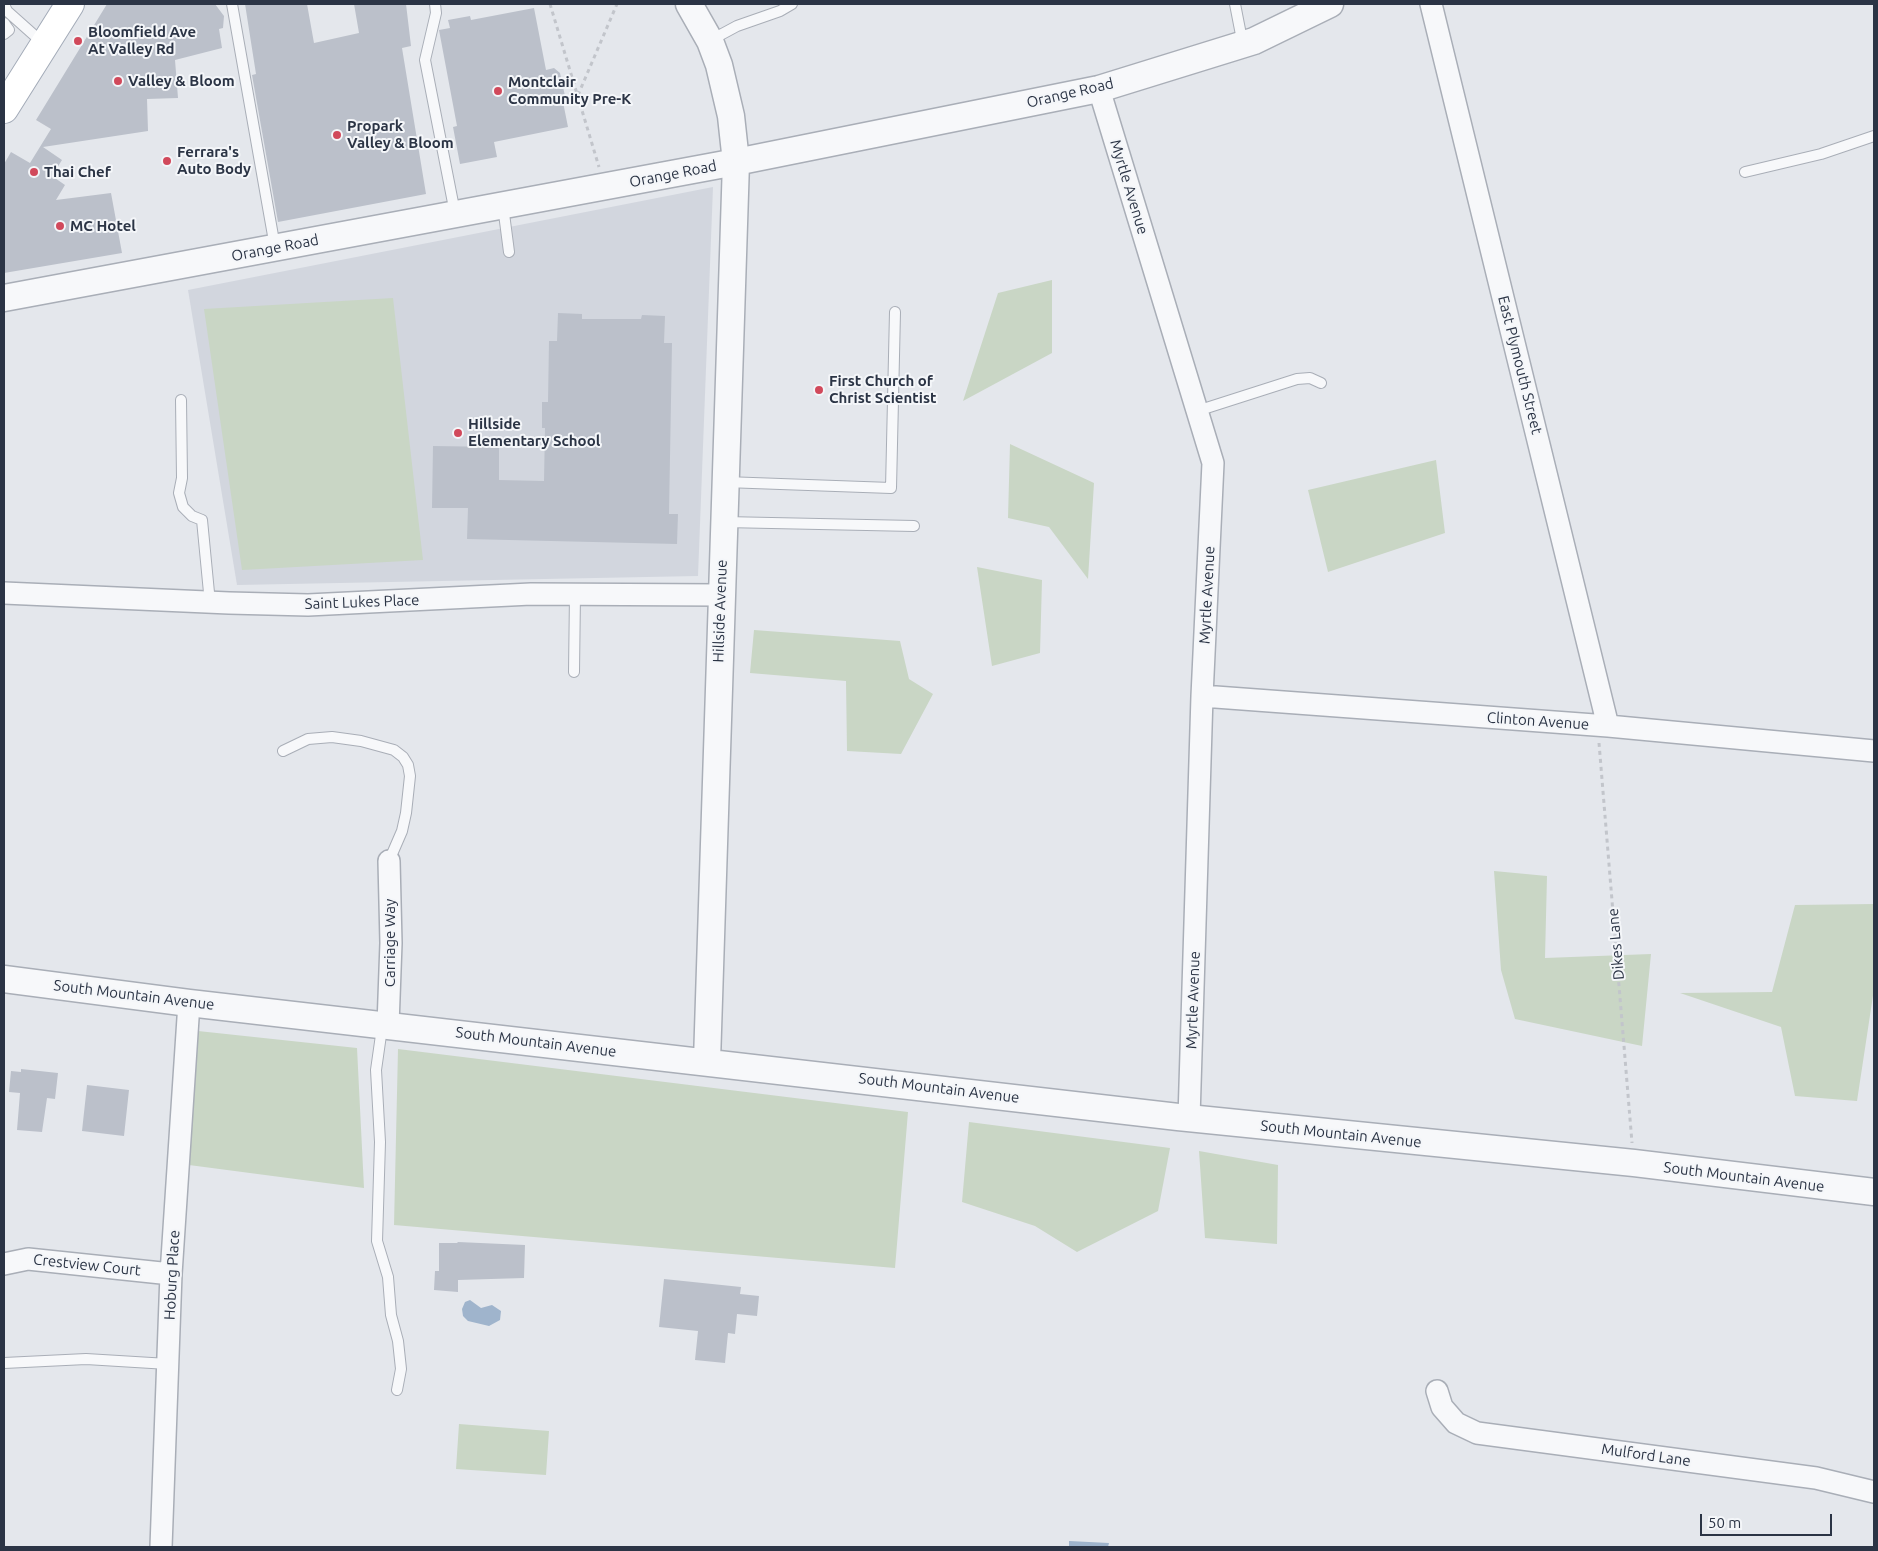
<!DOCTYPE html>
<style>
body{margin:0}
#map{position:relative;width:1878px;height:1551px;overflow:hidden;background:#e4e7ec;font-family:Ubuntu,sans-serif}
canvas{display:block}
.frame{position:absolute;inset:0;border:5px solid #2b3445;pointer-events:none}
.scale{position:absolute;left:1700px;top:1514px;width:132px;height:22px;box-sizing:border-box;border:2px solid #2b3445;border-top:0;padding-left:6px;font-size:15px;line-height:18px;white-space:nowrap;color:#2b3445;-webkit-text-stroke:4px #f4f6f9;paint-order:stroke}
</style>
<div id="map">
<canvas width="1878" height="1551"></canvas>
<div class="frame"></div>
<div class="scale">50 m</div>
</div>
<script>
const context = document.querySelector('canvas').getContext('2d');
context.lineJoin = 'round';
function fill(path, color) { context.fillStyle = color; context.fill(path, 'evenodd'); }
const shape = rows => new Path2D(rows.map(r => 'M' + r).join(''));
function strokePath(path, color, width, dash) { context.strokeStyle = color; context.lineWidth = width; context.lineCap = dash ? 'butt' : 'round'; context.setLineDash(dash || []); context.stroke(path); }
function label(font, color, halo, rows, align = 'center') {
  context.font = font + ' Ubuntu,sans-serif'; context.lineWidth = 4; context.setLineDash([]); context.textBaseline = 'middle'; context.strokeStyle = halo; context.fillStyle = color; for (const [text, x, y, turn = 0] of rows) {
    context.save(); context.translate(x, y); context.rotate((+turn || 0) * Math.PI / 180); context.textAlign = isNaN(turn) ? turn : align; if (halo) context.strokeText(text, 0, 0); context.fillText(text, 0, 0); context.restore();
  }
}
fill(shape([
 [713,187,698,576,237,585,188,290]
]), '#d2d6de');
fill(shape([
 [1052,280,1052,353,963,401,998,293],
 [393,298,423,560,242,570,204,309],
 [1010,444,1094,483,1088,579,1049,527,1008,518],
 [1436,460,1445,533,1328,572,1308,490],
 [977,567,1042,580,1040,653,992,666],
 [754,630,900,641,909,679,933,694,901,754,847,751,846,681,750,673],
 [1494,871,1547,876,1545,958,1651,954,1642,1046,1515,1019,1501,970],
 [1874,904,1874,989,1857,1101,1795,1096,1781,1027,1680,993,1772,992,1795,905],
 [198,1031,357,1048,364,1188,189,1165],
 [398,1049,908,1112,895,1268,394,1225],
 [969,1122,1170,1148,1158,1211,1077,1252,1035,1226,962,1202],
 [1199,1151,1278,1165,1277,1244,1205,1238],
 [459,1424,549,1431,546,1475,456,1469]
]), '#c9d6c5');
fill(shape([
 [470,1300,481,1308,492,1305,501,1311,500,1320,489,1326,468,1321,463,1316,462,1309,465,1302],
 [1069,1541,1109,1543,1108,1547,1069,1547]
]), '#9fb4cc');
fill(shape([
 [107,4,215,4,224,16,223,28,219,29,222,48,175,60,178,98,147,99,148,131,43,147,62,160,52,176,65,185,56,200,111,193,122,253,4,273,4,164,11,152,30,163,51,129,36,120],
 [245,4,307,4,314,43,359,33,354,4,406,4,411,46,402,48,426,194,278,222,252,75,256,74],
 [534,8,546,70,554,68,560,73,565,96,562,97,568,127,494,142,497,157,460,164,453,127,457,126,439,30,450,28,448,20,470,16,471,20],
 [558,313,582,314,582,319,641,319,642,315,665,316,664,343,672,343,669,514,678,514,677,544,467,539,468,508,432,508,433,446,499,447,499,480,544,481,545,428,542,428,542,402,548,402,549,341,557,341],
 [21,1069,58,1073,55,1099,47,1098,42,1132,17,1130,20,1093,9,1092,11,1071,21,1072],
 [87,1085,129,1090,124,1136,82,1131],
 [458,1242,525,1245,524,1278,458,1280,458,1292,434,1290,435,1271,439,1271,439,1243,457,1243],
 [664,1279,741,1287,740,1294,759,1296,757,1316,737,1314,735,1334,728,1333,725,1363,695,1360,698,1331,659,1327]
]), '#bbc0ca');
const service = shape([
 [4,4,7,11,44,44],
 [232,4,275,247],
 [435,4,436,13,425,60,455,213],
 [1235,4,1243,45],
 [4,23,9,30,4,34],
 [711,40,737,26,780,11,792,4],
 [1745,172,1821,154,1874,136],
 [503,206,509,252],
 [181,400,182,478,179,493,183,507,192,516,202,520,210,603],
 [1197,411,1297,379,1310,378,1321,383],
 [725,482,891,488,895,312],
 [724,522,914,526],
 [574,672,575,594],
 [283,751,308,739,332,737,361,741,394,750,403,757,408,765,410,776,406,813,402,831,389,861],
 [386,1028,381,1035,376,1070,380,1142,377,1241,388,1277,391,1315,398,1341,401,1369,397,1390],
 [4,1363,86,1359,168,1364]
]);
const minor = shape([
 [1431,4,1608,726],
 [1099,89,1213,463,1202,696,1189,1118],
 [4,593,229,603,308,605,531,594,720,595],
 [1202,696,1608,726,1874,751],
 [388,1025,391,943,389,861],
 [4,1264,28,1259,171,1274],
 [1437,1391,1442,1407,1456,1423,1477,1433,1816,1478,1874,1492],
 [161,1547,171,1274,189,1003]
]);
const tertiary = shape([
 [689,4,710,41,719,65,731,116,736,162,707,1061],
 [4,298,736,162,1099,89,1254,41,1330,4],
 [4,979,189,1003,1178,1117,1634,1163,1874,1192]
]);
const primary = shape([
 [4,109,70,4]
]);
strokePath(service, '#a9aeb7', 12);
strokePath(minor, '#a9aeb7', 24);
strokePath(tertiary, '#a9aeb7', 29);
strokePath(primary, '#a3abb8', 30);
strokePath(shape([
 [550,4,599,167],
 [578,95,617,4],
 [1599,743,1632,1143]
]), '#c2c5cb', 3, [4, 4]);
strokePath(service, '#f7f8fa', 10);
strokePath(minor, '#f7f8fa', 21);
strokePath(tertiary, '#f7f8fa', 26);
strokePath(primary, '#fff', 28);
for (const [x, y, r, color] of [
 [78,41,5,"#d1495b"],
 [118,81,5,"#d1495b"],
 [498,91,5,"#d1495b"],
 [337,135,5,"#d1495b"],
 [167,161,5,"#d1495b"],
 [34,172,5,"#d1495b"],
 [60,226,5,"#d1495b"],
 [819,390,5,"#d1495b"],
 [458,433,5,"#d1495b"]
]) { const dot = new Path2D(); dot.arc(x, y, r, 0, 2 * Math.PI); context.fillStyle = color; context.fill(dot); strokePath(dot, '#f4f6f9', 2); }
label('bold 15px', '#2b3445', '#f4f6f9', [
 ["Bloomfield Ave",88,32],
 ["At Valley Rd",88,49],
 ["Valley & Bloom",128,81],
 ["Montclair",508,82],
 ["Community Pre-K",508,99],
 ["Propark",347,126],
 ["Valley & Bloom",347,143],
 ["Ferrara's",177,152],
 ["Auto Body",177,169],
 ["Thai Chef",44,172],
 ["MC Hotel",70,226],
 ["First Church of",829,381],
 ["Christ Scientist",829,398],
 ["Hillside",468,424],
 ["Elementary School",468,441]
], 'left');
label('15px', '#2b3445', '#f4f6f9', [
 ["Orange Road",1070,93,-13],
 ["Orange Road",673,174,-11],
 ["Myrtle Avenue",1129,187,73],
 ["Orange Road",275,248,-11],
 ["East Plymouth Street",1520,365,76],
 ["Myrtle Avenue",1207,595,-87],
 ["Saint Lukes Place",362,602,-2],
 ["Hillside Avenue",720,611,-88],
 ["Clinton Avenue",1538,721,4],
 ["Carriage Way",390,943,-90],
 ["Dikes Lane",1616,944,-95],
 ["South Mountain Avenue",134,995,7],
 ["Myrtle Avenue",1193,1000,-88],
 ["South Mountain Avenue",536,1042,7],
 ["South Mountain Avenue",939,1088,7],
 ["South Mountain Avenue",1341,1134,6],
 ["South Mountain Avenue",1744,1177,7],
 ["Crestview Court",87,1265,6],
 ["Hoburg Place",172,1275,-87],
 ["Mulford Lane",1646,1455,8]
]);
</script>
